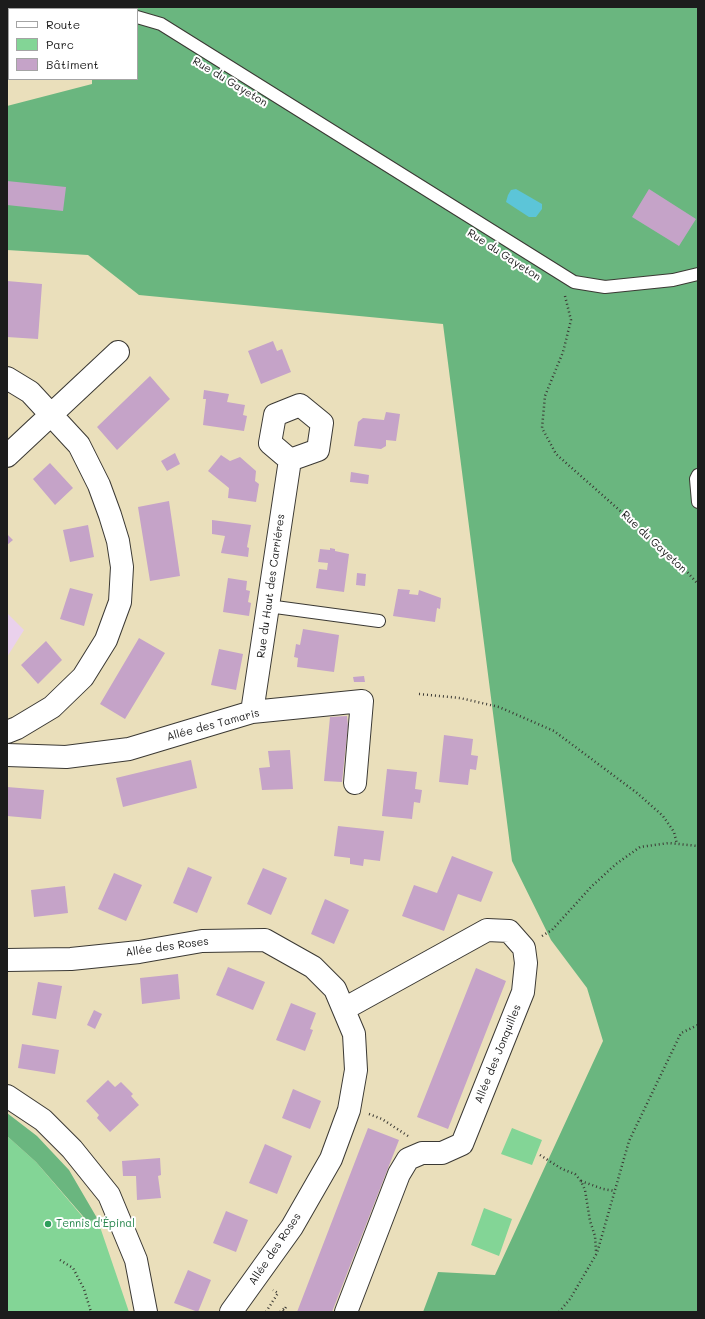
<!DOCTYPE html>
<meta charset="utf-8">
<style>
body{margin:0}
#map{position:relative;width:705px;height:1319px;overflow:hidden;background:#eadfbb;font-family:Mali,sans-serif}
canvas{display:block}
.frame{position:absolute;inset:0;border:8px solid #1c1c1c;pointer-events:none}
.legend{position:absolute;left:8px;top:8px;width:130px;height:72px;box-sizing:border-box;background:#fff;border:1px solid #a4a4a4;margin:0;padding:5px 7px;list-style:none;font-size:12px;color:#1c1c1c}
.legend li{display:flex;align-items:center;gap:8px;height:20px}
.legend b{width:20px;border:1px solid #a4a4a4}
</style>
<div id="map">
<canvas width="705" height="1319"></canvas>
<div class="frame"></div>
<ul class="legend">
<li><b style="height:5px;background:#fff"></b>Route</li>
<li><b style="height:11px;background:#83d596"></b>Parc</li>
<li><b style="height:11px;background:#c5a3c8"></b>Bâtiment</li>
</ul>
</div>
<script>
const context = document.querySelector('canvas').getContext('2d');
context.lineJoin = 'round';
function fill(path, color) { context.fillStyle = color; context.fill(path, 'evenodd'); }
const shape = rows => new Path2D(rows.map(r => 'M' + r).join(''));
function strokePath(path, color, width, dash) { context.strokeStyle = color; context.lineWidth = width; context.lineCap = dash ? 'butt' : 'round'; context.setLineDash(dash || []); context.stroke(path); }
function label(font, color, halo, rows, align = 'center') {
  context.font = font + ' Mali,sans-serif'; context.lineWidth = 4; context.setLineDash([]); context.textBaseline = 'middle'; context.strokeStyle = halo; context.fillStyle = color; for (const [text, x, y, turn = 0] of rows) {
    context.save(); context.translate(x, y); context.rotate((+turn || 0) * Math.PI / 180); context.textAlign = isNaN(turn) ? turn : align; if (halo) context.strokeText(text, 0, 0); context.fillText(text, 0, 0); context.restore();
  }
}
fill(shape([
 [7,613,24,630,7,657]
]), '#ead1ec');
fill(shape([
 [512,1128,542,1140,532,1165,501,1154],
 [7,1136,36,1162,87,1222,97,1218,129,1312,7,1312],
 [484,1208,512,1219,499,1256,471,1245]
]), '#83d596');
fill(shape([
 [90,7,698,7,698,1312,423,1312,438,1272,495,1275,603,1041,587,988,551,940,512,861,443,324,139,295,88,255,7,250,7,106,92,84,92,79,137,79,137,9,90,9],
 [7,1113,37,1136,69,1170,97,1218,88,1222,36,1162,7,1136]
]), '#6ab67f');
fill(shape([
 [516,189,542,204,542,209,536,217,529,217,506,202,508,195,511,190]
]), '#5cc5d8');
fill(shape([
 [9,8,9,50,7,51,7,9],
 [7,181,66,187,63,211,7,205],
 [649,189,696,219,679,246,632,217],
 [7,281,42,284,38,339,7,337],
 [273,341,277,351,282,349,291,372,261,384,248,351],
 [150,376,170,399,117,450,97,427],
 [204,390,229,394,227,402,245,405,243,415,247,416,244,431,203,425,206,399,203,399],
 [386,412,400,414,396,441,386,440,386,446,381,449,354,446,358,422,363,418,384,420],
 [175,453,180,464,167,471,161,461],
 [221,455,230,461,240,457,256,471,255,481,259,484,256,502,228,498,229,488,208,471],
 [50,463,73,488,55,505,33,479],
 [351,472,369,475,368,484,350,482],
 [169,501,180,576,150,581,138,507],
 [212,520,251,525,247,547,249,548,248,557,221,553,225,536,212,534],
 [88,525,94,557,70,562,63,530],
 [7,534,13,540,7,545],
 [330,548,335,549,335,551,349,554,344,592,316,588,319,569,327,570,328,563,318,562,320,549,330,550],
 [357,573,366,574,365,586,356,585],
 [228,578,247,581,246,590,250,591,248,602,251,603,249,616,223,612],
 [70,588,93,594,84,626,60,619],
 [398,589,410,590,409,594,418,595,419,590,441,598,440,609,437,608,435,622,393,616],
 [303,629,339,635,334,672,297,667,298,658,294,657,295,651,296,644,300,645],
 [139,638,165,653,125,719,100,704],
 [46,641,62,660,38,684,21,665],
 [219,649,243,654,236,690,211,685],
 [364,676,365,682,354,682,353,677],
 [347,716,348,726,342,782,324,781,330,717],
 [444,735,473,739,471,755,478,756,476,770,470,769,468,785,439,782],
 [290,750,293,789,262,790,259,768,270,767,268,751],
 [191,760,197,788,123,807,116,778],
 [387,769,417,772,415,789,422,790,420,803,414,802,412,819,382,816],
 [7,787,44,790,41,819,7,816],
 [338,826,384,831,380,861,364,859,363,866,350,864,350,858,334,856],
 [452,856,493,872,481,902,458,894,444,931,402,916,414,885,437,893],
 [188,867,212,877,197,913,173,903],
 [263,868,287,878,271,915,247,904],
 [114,873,142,885,126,921,98,909],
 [65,886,68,913,34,917,31,890],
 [325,899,349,910,334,944,311,934],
 [228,967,265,982,253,1010,216,995],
 [476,968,506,981,448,1129,417,1117],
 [178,974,180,999,142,1004,140,978],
 [38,982,62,986,56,1019,32,1015],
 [291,1003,316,1013,310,1029,313,1030,305,1051,276,1040],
 [94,1010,102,1014,95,1029,87,1025],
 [22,1044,59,1050,55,1074,18,1068],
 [108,1080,115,1087,121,1082,133,1094,131,1096,139,1105,110,1132,97,1118,99,1115,86,1101],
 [293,1089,321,1101,310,1129,282,1118],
 [368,1128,399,1140,332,1312,297,1312],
 [265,1144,292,1156,277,1194,249,1183],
 [160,1158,161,1175,158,1176,161,1198,137,1200,136,1176,123,1176,122,1161],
 [226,1211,248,1220,236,1252,213,1243],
 [188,1270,211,1280,198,1312,174,1303]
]), '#c5a3c8');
const service = shape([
 [137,17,161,24,574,282,605,287,673,280,698,274],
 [698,475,696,479,698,502],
 [268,606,379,621]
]);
const minor = shape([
 [107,7,111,9],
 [7,378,30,392,79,445,99,485,110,515,118,541,122,567,120,602,106,640,83,677,52,707,17,728,7,732],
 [7,456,118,352],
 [252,712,290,460,318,450,322,423,300,405,275,415,270,443,290,460],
 [7,755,66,757,129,749,252,712,362,701,355,783],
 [7,960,71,959,139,952,202,941,265,940,313,967,335,989,354,1034,356,1070,349,1110,331,1159,292,1227,231,1312],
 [344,1009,487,930,509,931,524,948,526,963,523,992,462,1144,442,1153,422,1153,408,1159,399,1174,346,1312]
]);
const tertiary = shape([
 [7,1096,43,1120,72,1149,109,1195,136,1260,146,1312]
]);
strokePath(service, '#3b3934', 14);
strokePath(minor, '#3b3934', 24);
strokePath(tertiary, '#3b3934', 24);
strokePath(shape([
 [565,296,571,320,563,352,545,396,542,428,556,454,678,562,698,584],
 [419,694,460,698,499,707,554,731,637,793,663,816,674,832,677,844],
 [542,936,552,930,591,887,616,864,640,847,669,843,698,846],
 [369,1114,382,1119,408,1136],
 [540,1155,562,1169,575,1174,581,1181,585,1190,590,1221,595,1236,596,1251],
 [581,1181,603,1189,615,1191],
 [60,1260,73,1268,84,1289,91,1312],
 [266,1312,278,1293,273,1290],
 [280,1312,286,1307,283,1312],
 [559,1312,570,1299,597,1253,629,1141,681,1033,698,1025]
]), '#3b3934', 2.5, [1, 3]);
strokePath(service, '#fff', 12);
strokePath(minor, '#fff', 22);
strokePath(tertiary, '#fff', 22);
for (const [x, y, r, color] of [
 [48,1224,4,"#2e9e5b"]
]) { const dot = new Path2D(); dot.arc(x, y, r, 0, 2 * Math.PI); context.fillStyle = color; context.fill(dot); strokePath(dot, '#fff', 1.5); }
label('11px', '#1c1c1c', '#fff', [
 ["Rue du Gayeton",230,82,31],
 ["Rue du Gayeton",504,255,33],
 ["Rue du Gayeton",654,542,43],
 ["Rue du Haut des Carriéres",271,586,-82],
 ["Allée des Tamaris",213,725,-15],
 ["Allée des Roses",167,947,-8],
 ["Allée des Jonquilles",498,1054,-68],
 ["Allée des Roses",275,1249,-56]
]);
label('11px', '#27864d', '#fff', [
 ["Tennis d'Épinal",56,1224]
], 'left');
</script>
